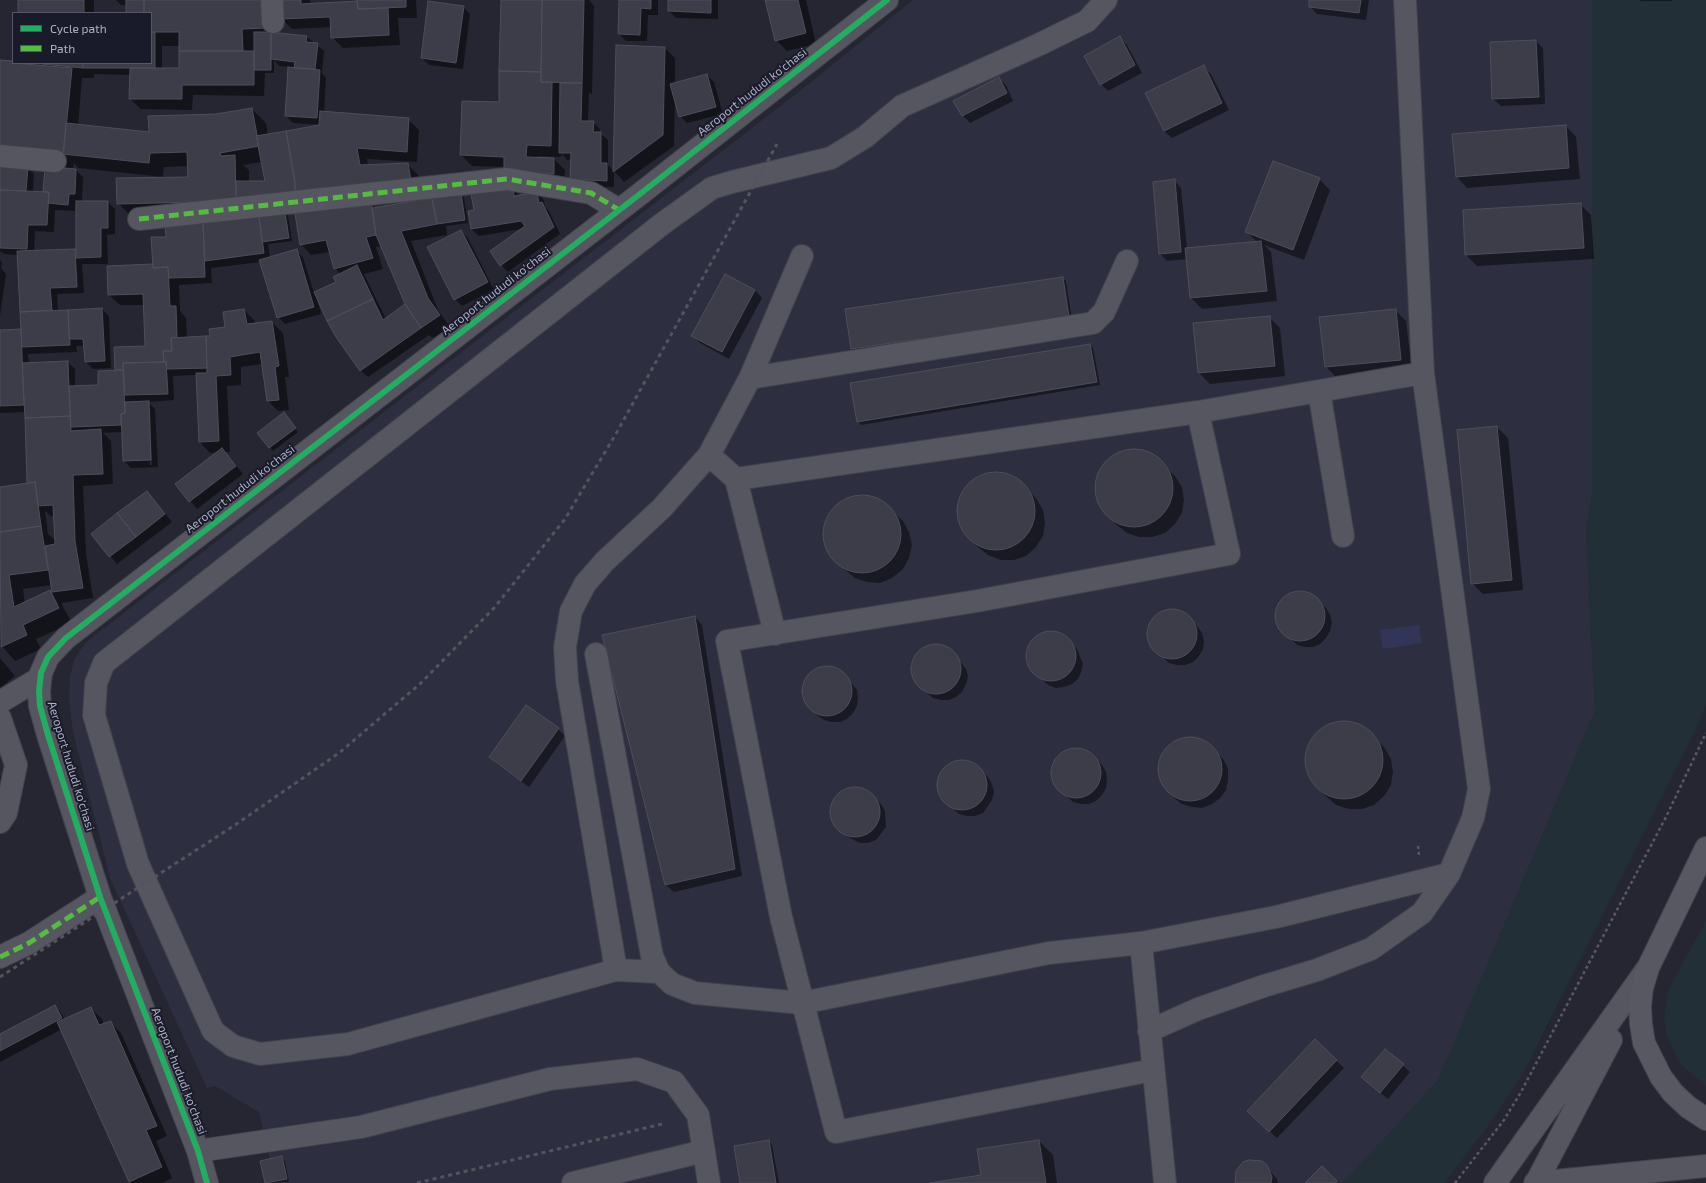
<!DOCTYPE html>
<style>
body{margin:0}
#map{position:relative;width:1706px;height:1183px;overflow:hidden;background:#252631;font-family:"Exo 2",sans-serif}
canvas{display:block}
.legend{position:absolute;left:12px;top:12px;width:140px;height:52px;box-sizing:border-box;background:#191b2b;border:1px solid #555668;margin:0;padding:5px 7px;list-style:none;font-size:12px;color:#aeafc4}
.legend li{display:flex;align-items:center;gap:8px;height:20px}
.legend b{width:20px;border:1px solid #555668}
</style>
<div id="map">
<canvas width="1706" height="1183"></canvas>
<ul class="legend">
<li><b style="height:5px;background:#26ab63"></b>Cycle path</li>
<li><b style="height:5px;background:#58b947"></b>Path</li>
</ul>
</div>
<script>
const context = document.querySelector('canvas').getContext('2d');
context.lineJoin = 'round';
function fill(path, color) { context.fillStyle = color; context.fill(path, 'evenodd'); }
const shape = rows => new Path2D(rows.map(r => 'M' + r).join(''));
function strokePath(path, color, width, dash) { context.strokeStyle = color; context.lineWidth = width; context.lineCap = dash ? 'butt' : 'round'; context.setLineDash(dash || []); context.stroke(path); }
function label(font, color, halo, rows, align = 'center') {
  context.font = font + ' "Exo 2",sans-serif'; context.lineWidth = 4; context.setLineDash([]); context.textBaseline = 'middle'; context.strokeStyle = halo; context.fillStyle = color; for (const [text, x, y, turn = 0] of rows) {
    context.save(); context.translate(x, y); context.rotate((+turn || 0) * Math.PI / 180); context.textAlign = isNaN(turn) ? turn : align; if (halo) context.strokeText(text, 0, 0); context.fillText(text, 0, 0); context.restore();
  }
}
fill(shape([
 [913,0,1592,0,1592,496,1586,528,1595,711,1438,1081,1343,1183,270,1183,275,1182,259,1112,215,1086,207,1088,110,878,73,732,69,698,70,677,74,660,83,646,90,639,796,94]
]), '#2d2f41');
fill(shape([
 [1592,0,1706,0,1706,705,1697,727,1522,1075,1485,1130,1444,1183,1343,1183,1438,1080,1595,711,1586,528,1592,496],
 [1706,921,1706,1086,1682,1065,1676,1056,1666,1033,1664,1020,1667,996,1671,984]
]), '#232f37');
fill(shape([
 [1419,625,1422,643,1383,649,1380,630]
]), '#323557');
fill(shape([
 [19,0,94,0,94,13,19,13],
 [116,0,310,0,311,4,358,2,358,0,416,0,417,18,398,18,400,45,343,48,332,37,332,27,292,29,279,16,280,34,307,37,324,51,322,73,326,78,324,113,408,119,419,130,417,162,367,159,368,166,407,164,418,175,421,191,132,217,118,203,189,178,189,166,164,167,163,177,78,168,74,163,73,168,1,161,0,61,43,66,43,63,151,63,151,13,127,13,127,5,121,5],
 [162,46,180,46,180,69,162,69],
 [274,60,279,66,289,67,286,116,293,123,324,125,268,135,266,123,252,109,216,115,150,133,78,126,82,78,94,78,94,74,131,75,130,99,141,109,192,110,193,95,264,96,265,73,274,73],
 [262,162,266,182,249,182,249,170,243,165],
 [502,0,589,0,594,6,592,94,589,93,588,122,593,122,600,129,600,133,608,140,608,165,614,171,665,48,675,58,675,84,707,75,714,82,723,114,687,123,680,116,675,100,674,146,624,182,614,171,614,187,578,186,571,179,571,160,567,160,562,154,561,157,537,156,537,159,554,159,565,170,564,184,505,167,472,166,461,155,500,103],
 [620,0,658,0,658,15,648,15,647,41,626,41,619,34],
 [669,0,718,0,718,19,676,18,669,11],
 [766,0,806,0,816,44,787,51,776,40],
 [1310,0,1369,0,1366,20,1317,14,1310,6],
 [1640,0,1672,0,1672,1,1641,1],
 [463,7,470,14,463,69,429,65,422,58],
 [1120,38,1127,45,1142,73,1108,91,1101,84],
 [1536,41,1543,48,1545,104,1501,106,1493,99],
 [1203,66,1211,74,1229,110,1172,138,1164,131],
 [998,78,1006,85,1013,101,970,123,963,116],
 [1566,126,1576,137,1580,179,1467,188,1457,177],
 [0,166,27,167,34,174,33,193,44,193,76,170,83,177,82,202,108,202,115,209,115,234,107,235,108,264,82,264,84,293,57,294,58,311,102,309,109,316,111,368,93,369,86,362,85,346,76,346,77,352,28,354,29,363,68,362,75,369,75,387,99,386,117,371,116,370,115,348,146,347,145,305,120,305,109,295,154,265,167,238,167,226,203,224,285,213,288,216,292,241,268,244,270,258,296,250,303,257,314,293,337,282,341,274,335,269,330,252,311,255,301,244,370,202,377,209,460,195,464,198,468,223,446,226,447,235,411,241,438,310,450,327,433,338,429,335,368,377,360,370,316,294,321,314,285,324,278,317,261,262,211,268,212,283,179,285,180,311,186,318,187,338,211,337,226,328,244,310,255,321,255,324,272,322,283,333,289,377,285,377,289,410,278,411,268,401,262,364,241,367,241,385,227,386,230,452,225,452,243,474,197,509,177,484,218,452,210,453,200,442,197,375,173,376,174,400,148,402,155,409,158,467,131,468,124,461,122,432,103,433,111,441,113,484,83,486,86,553,93,598,61,603,72,623,36,639,41,649,15,661,0,644,0,488,30,484,25,412,0,413,0,331,22,330,19,255,4,254,0,251],
 [75,205,77,205,77,252,75,250,34,251,35,231,54,232,55,210,75,211],
 [382,246,406,305,386,319,364,274,383,269,376,247],
 [148,408,150,408,152,465,150,465],
 [45,510,50,516,55,516,56,541,48,534],
 [52,585,53,594,50,591,25,603,23,589],
 [1319,179,1330,190,1304,260,1264,245,1271,252,1277,301,1202,309,1191,298,1187,259,1167,261,1160,254,1174,180,1181,188,1187,249,1257,242,1247,232],
 [512,188,520,196,537,193,544,200,545,207,549,211,560,234,508,272,501,265,522,229,479,236,471,229,475,211],
 [1580,204,1591,215,1594,259,1477,266,1466,255],
 [461,231,468,238,494,290,462,306,455,299],
 [0,260,2,262,1,268,6,274,0,316],
 [1063,278,1066,281,1072,320,855,352,852,349],
 [755,290,762,298,729,359,700,343,693,336],
 [1395,310,1406,321,1412,370,1337,378,1326,367],
 [1269,317,1280,328,1285,376,1210,384,1199,373,1194,324],
 [1090,345,1093,348,1100,385,861,425,858,421],
 [287,417,298,432,273,451,258,433],
 [1497,427,1508,438,1523,590,1483,594,1472,583],
 [1131,451,1142,452,1154,456,1175,476,1182,487,1184,500,1182,513,1175,524,1165,533,1152,537,1139,537,1127,533,1117,525,1106,514,1100,504,1096,492,1097,480,1102,469,1109,460,1119,454],
 [992,473,1004,474,1015,479,1036,498,1043,510,1045,523,1043,536,1036,547,1026,556,1014,560,1001,560,988,555,979,548,968,537,961,527,958,515,959,503,963,492,970,483,980,477],
 [147,492,172,522,117,564,92,534],
 [858,496,870,497,881,501,903,521,909,532,912,545,909,558,903,569,892,578,880,583,867,582,855,578,845,570,834,559,827,549,824,538,825,526,829,514,837,505,847,499],
 [1305,593,1312,596,1326,608,1330,615,1332,623,1330,631,1326,638,1320,644,1313,647,1305,647,1297,645,1278,626,1276,611,1279,604,1290,594],
 [1170,610,1178,610,1191,618,1202,633,1204,641,1203,649,1199,656,1193,662,1185,665,1177,665,1169,663,1155,650,1149,636,1149,629,1156,616],
 [695,617,702,625,742,876,674,892,666,885,603,635],
 [1049,633,1057,633,1070,641,1077,649,1083,664,1081,672,1078,679,1072,684,1064,687,1056,688,1048,685,1030,667,1028,652,1031,645,1042,635],
 [941,646,948,649,956,656,966,669,968,676,966,684,962,692,956,697,949,700,941,700,933,698,919,686,914,679,913,664,915,657,926,647],
 [0,658,15,676,0,688],
 [832,668,839,671,847,678,857,690,858,698,857,706,853,713,847,719,840,722,832,722,824,720,817,715,805,701,803,694,803,686,806,679,817,669],
 [526,706,558,729,565,736,529,787,497,764,490,757],
 [1340,722,1352,723,1363,728,1384,747,1391,759,1393,772,1391,785,1384,796,1374,805,1362,809,1349,809,1336,805,1327,797,1315,786,1309,776,1306,764,1306,752,1311,741,1318,732,1328,725],
 [1190,738,1200,740,1209,745,1224,760,1228,769,1228,780,1226,790,1220,798,1212,804,1202,808,1192,807,1182,804,1174,798,1166,790,1161,781,1159,771,1159,761,1164,752,1170,744,1179,739],
 [1074,749,1081,750,1094,757,1102,765,1106,772,1107,780,1106,788,1102,795,1096,801,1089,804,1081,804,1073,802,1059,789,1054,783,1052,768,1055,761,1066,751],
 [960,761,974,764,988,777,992,784,994,792,992,800,983,813,975,816,967,816,959,814,945,801,941,795,939,780,941,773,946,767],
 [853,788,868,791,881,804,885,811,886,827,876,840,868,843,860,843,846,836,838,828,832,815,835,800,839,794],
 [55,1006,62,1014,65,1020,91,1008,102,1019,104,1025,110,1022,121,1033,167,1136,156,1141,172,1178,162,1183,131,1183,130,1182,62,1029,0,1062,0,1035],
 [1315,1041,1344,1068,1277,1138,1255,1118],
 [1385,1050,1410,1072,1388,1099,1362,1077],
 [769,1141,772,1145,779,1183,741,1183],
 [1039,1141,1053,1155,1057,1183,936,1183,982,1176],
 [281,1157,285,1161,289,1182,266,1183,262,1162],
 [1269,1170,1277,1179,1278,1183,1237,1183]
]), '#0007');
const building = shape([
 [18,0,84,0,84,13,18,13,18,0],
 [126,0,144,0,144,13,126,13,126,0],
 [144,0,265,0,267,28,242,29,243,51,179,51,179,32,151,32,151,13,144,13,144,0],
 [279,0,301,0,301,4,357,1,358,9,388,8,389,35,331,38,330,17,280,19,279,0],
 [357,0,406,0,406,7,358,9,357,0],
 [501,0,542,0,541,72,499,71,501,0],
 [542,0,584,0,582,83,541,82,542,0],
 [619,0,651,0,651,9,641,8,640,35,618,34,619,0],
 [668,0,711,0,711,13,668,11,668,0],
 [765,0,798,0,806,33,775,41,765,0],
 [1309,0,1361,0,1359,13,1309,7,1309,0],
 [428,1,464,6,456,63,421,58,428,1],
 [151,32,155,32,155,68,83,68,83,63,151,63,151,32],
 [254,32,271,32,271,70,254,70,254,32],
 [271,32,307,36,306,42,318,43,315,69,294,68,295,62,271,59,271,32],
 [1120,36,1135,65,1100,85,1084,56,1120,36],
 [1536,40,1539,97,1492,99,1490,42,1536,40],
 [616,45,665,47,663,135,613,172,616,45],
 [179,51,254,51,254,85,182,85,182,99,129,99,130,68,179,68,179,51],
 [0,60,13,61,13,63,72,68,63,158,0,151,0,60],
 [42,63,83,63,83,68,42,64,42,63],
 [1204,65,1222,103,1164,131,1145,93,1204,65],
 [288,67,320,70,317,118,285,116,288,67],
 [499,71,541,72,541,82,552,82,551,146,527,145,526,157,554,158,554,174,504,173,504,157,460,155,462,101,499,102,499,71],
 [707,74,716,107,679,117,670,84,707,74],
 [999,77,1007,93,962,116,953,101,999,77],
 [560,83,582,83,581,121,594,121,593,132,601,132,601,163,607,163,607,181,570,179,571,153,559,153,560,83],
 [252,108,259,146,220,153,221,156,235,155,236,201,117,204,116,178,188,177,187,152,150,153,149,163,63,154,66,123,149,132,148,116,216,114,252,108],
 [320,111,409,118,407,152,357,148,360,165,408,163,411,181,297,197,286,131,319,125,320,111],
 [1566,125,1569,168,1456,177,1452,134,1566,125],
 [286,131,295,180,295,200,236,201,236,181,265,181,256,136,286,131],
 [1273,161,1320,178,1293,250,1245,232,1273,161],
 [0,165,28,166,26,191,0,190,0,165],
 [45,167,76,169,75,194,69,194,68,205,48,203,49,192,43,192,45,167],
 [1175,179,1181,252,1159,254,1153,182,1175,179],
 [513,187,514,196,537,192,539,203,542,202,554,227,500,266,490,251,525,226,521,221,471,229,468,211,474,210,471,194,513,187],
 [0,190,49,192,47,225,28,225,27,249,0,248,0,190],
 [461,193,465,220,437,224,432,198,461,193],
 [432,198,437,224,401,231,428,298,440,315,421,328,405,304,376,235,372,208,432,198],
 [76,201,108,201,108,228,101,228,101,257,76,258,76,201],
 [371,201,376,235,366,237,373,258,334,269,326,240,300,245,295,214,371,201],
 [1581,203,1584,248,1465,255,1463,210,1581,203],
 [285,212,289,238,262,242,259,216,285,212],
 [259,216,264,253,205,261,203,223,259,216],
 [203,223,205,277,169,278,168,267,153,268,151,237,166,237,165,225,203,223],
 [461,230,488,282,454,300,427,247,461,230],
 [1261,241,1267,291,1190,298,1185,248,1261,241],
 [75,249,77,287,50,288,52,310,20,312,17,251,75,249],
 [297,249,314,307,277,318,259,260,297,249],
 [153,264,153,268,168,267,170,306,176,306,177,337,171,338,172,351,163,351,164,362,123,363,123,370,115,370,114,347,145,346,143,294,108,295,107,266,153,264],
 [357,265,373,299,327,321,314,292,336,282,333,277,357,265],
 [725,274,755,290,722,352,691,336,725,274],
 [1063,277,1069,317,851,349,845,309,1063,277],
 [373,299,383,320,405,304,421,328,360,371,336,337,327,321,373,299],
 [102,308,105,361,85,362,83,339,69,339,68,310,102,308],
 [244,309,247,324,272,321,279,366,275,367,279,400,267,401,260,352,230,357,231,375,216,376,219,441,199,442,196,373,207,373,206,336,210,336,209,329,225,327,223,312,244,309],
 [1396,309,1401,360,1325,367,1319,317,1396,309],
 [68,310,70,345,22,347,20,312,68,310],
 [1270,316,1275,366,1198,373,1193,323,1270,316],
 [21,329,24,405,0,406,0,330,21,329],
 [206,336,207,368,167,369,166,362,164,362,163,351,172,351,171,338,206,336],
 [1090,344,1097,382,857,422,850,383,1090,344],
 [68,361,70,416,25,418,22,363,68,361],
 [166,362,168,394,125,395,123,363,166,362],
 [123,370,125,413,121,414,121,425,71,427,69,386,98,385,98,371,123,370],
 [149,401,151,460,123,461,121,414,125,413,125,402,149,401],
 [284,412,296,428,269,448,257,433,284,412],
 [70,416,71,431,101,429,103,474,73,475,75,541,83,588,52,592,45,546,55,544,53,505,38,506,35,482,27,483,25,418,70,416],
 [1497,426,1512,580,1471,584,1457,430,1497,426],
 [222,448,236,466,189,502,175,484,222,448],
 '1095 488a39 39 0 1 1 78 0a39 39 0 1 1-78 0Z',
 '957 511a39 39 0 1 1 78 0a39 39 0 1 1-78 0Z',
 [35,482,41,526,0,532,0,487,35,482],
 [147,491,165,514,136,537,117,513,147,491],
 '823 534a39 39 0 1 1 78 0a39 39 0 1 1-78 0Z',
 [117,513,136,537,109,557,91,534,117,513],
 [41,526,48,570,9,575,14,607,50,590,59,608,23,625,27,635,1,647,0,532,41,526],
 '1275 616a25 25 0 1 1 50 0a25 25 0 1 1-50 0Z',
 '1147 634a25 25 0 1 1 50 0a25 25 0 1 1-50 0Z',
 [695,616,735,869,665,885,602,635,695,616],
 '1026 656a25 25 0 1 1 50 0a25 25 0 1 1-50 0Z',
 '911 669a25 25 0 1 1 50 0a25 25 0 1 1-50 0Z',
 '802 691a25 25 0 1 1 50 0a25 25 0 1 1-50 0Z',
 [526,705,559,728,521,781,489,757,526,705],
 '1305 760a39 39 0 1 1 78 0a39 39 0 1 1-78 0Z',
 '1158 769a32 32 0 1 1 64 0a32 32 0 1 1-64 0Z',
 '1051 773a25 25 0 1 1 50 0a25 25 0 1 1-50 0Z',
 '937 785a25 25 0 1 1 50 0a25 25 0 1 1-50 0Z',
 '830 812a25 25 0 1 1 50 0a25 25 0 1 1-50 0Z',
 [55,1005,62,1018,0,1051,0,1034,55,1005],
 [91,1007,99,1025,111,1021,157,1126,146,1130,162,1167,129,1182,57,1022,91,1007],
 [1315,1039,1337,1060,1269,1132,1247,1111,1315,1039],
 [1385,1049,1404,1064,1380,1093,1361,1077,1385,1049],
 [769,1140,776,1183,740,1183,734,1146,769,1140],
 [1039,1140,1046,1183,930,1183,981,1175,977,1149,1039,1140],
 [282,1156,287,1179,265,1183,260,1161,282,1156],
 [1249,1160,1262,1161,1267,1165,1272,1177,1271,1183,1235,1183,1236,1171,1243,1162,1249,1160],
 [1322,1166,1337,1181,1335,1183,1305,1183,1322,1166]
]);
fill(building, '#3c3d48');
strokePath(building, '#4d4e5a', 1);
const minor = shape([
 [272,0,273,22],
 [0,156,55,161],
 [139,219,507,179,591,193,619,210],
 [750,378,1093,323,1104,312,1127,261],
 [709,455,736,479],
 [1343,536,1319,391,1423,373],
 [775,634,736,479,1198,412,1319,391],
 [596,654,652,956,659,972,672,984,695,993,802,1003,1049,953,1141,943,1165,1183],
 [0,702,40,678],
 [0,718,16,765,6,813,0,822],
 [1141,943,1276,917,1449,874],
 [0,957,29,943,100,897],
 [616,970,567,681,565,647,571,611,585,584,605,561,662,508,709,455,750,378,802,256],
 [659,972,616,970,348,1044,260,1054,233,1046,213,1031,138,864,94,715,96,683,104,663,662,224,712,188,732,182,831,158,865,137,902,106,1038,45,1087,21,1106,0],
 [1149,1031,1198,1009,1264,986,1317,970,1371,949,1422,913,1449,874,1473,818,1479,789,1423,373,1405,0],
 [1153,1070,836,1132,781,917,727,641,977,601,1229,554,1198,412],
 [198,1151,361,1127,550,1079,637,1069,674,1082,698,1115,709,1183],
 [207,1183,198,1151,100,897,48,735,40,706,39,691,41,673,48,657,66,638,640,194,887,0],
 [573,1183,704,1151],
 [1495,1183,1647,969],
 [1535,1183,1706,1166],
 [1536,1183,1611,1040]
]);
const major = shape([
 [1706,848,1648,968,1642,988,1640,1006,1641,1024,1644,1043,1661,1077,1673,1093,1688,1107,1706,1119]
]);
strokePath(minor, '#41424b', 24);
strokePath(major, '#40414b', 24);
strokePath(shape([
 [1418,846,1419,855],
 [1455,1183,1504,1120,1521,1092,1666,817,1706,733]
]), '#585a63', 2.5, [3, 3]);
strokePath(minor, '#555660', 22);
strokePath(major, '#575862', 22);
strokePath(shape([
 [0,977,235,825,339,753,421,683,494,608,565,519,617,432,777,144],
 [417,1183,662,1124]
]), '#54545d', 3, [4, 4]);
strokePath(shape([
 [139,219,507,179,591,193,619,210],
 [0,957,29,943,100,897]
]), '#58b947', 5, [10, 5]);
strokePath(shape([
 [207,1183,198,1151,100,897,48,735,40,706,39,691,41,673,48,657,66,638,640,194,887,0]
]), '#26ab63', 6);
label('12px', '#aeafc4', '#191b2b', [
 ["Aeroport hududi ko'chasi",752,92,-38],
 ["Aeroport hududi ko'chasi",496,291,-38],
 ["Aeroport hududi ko'chasi",240,489,-38],
 ["Aeroport hududi ko'chasi",71,766,73],
 ["Aeroport hududi ko'chasi",179,1071,69]
]);
</script>
